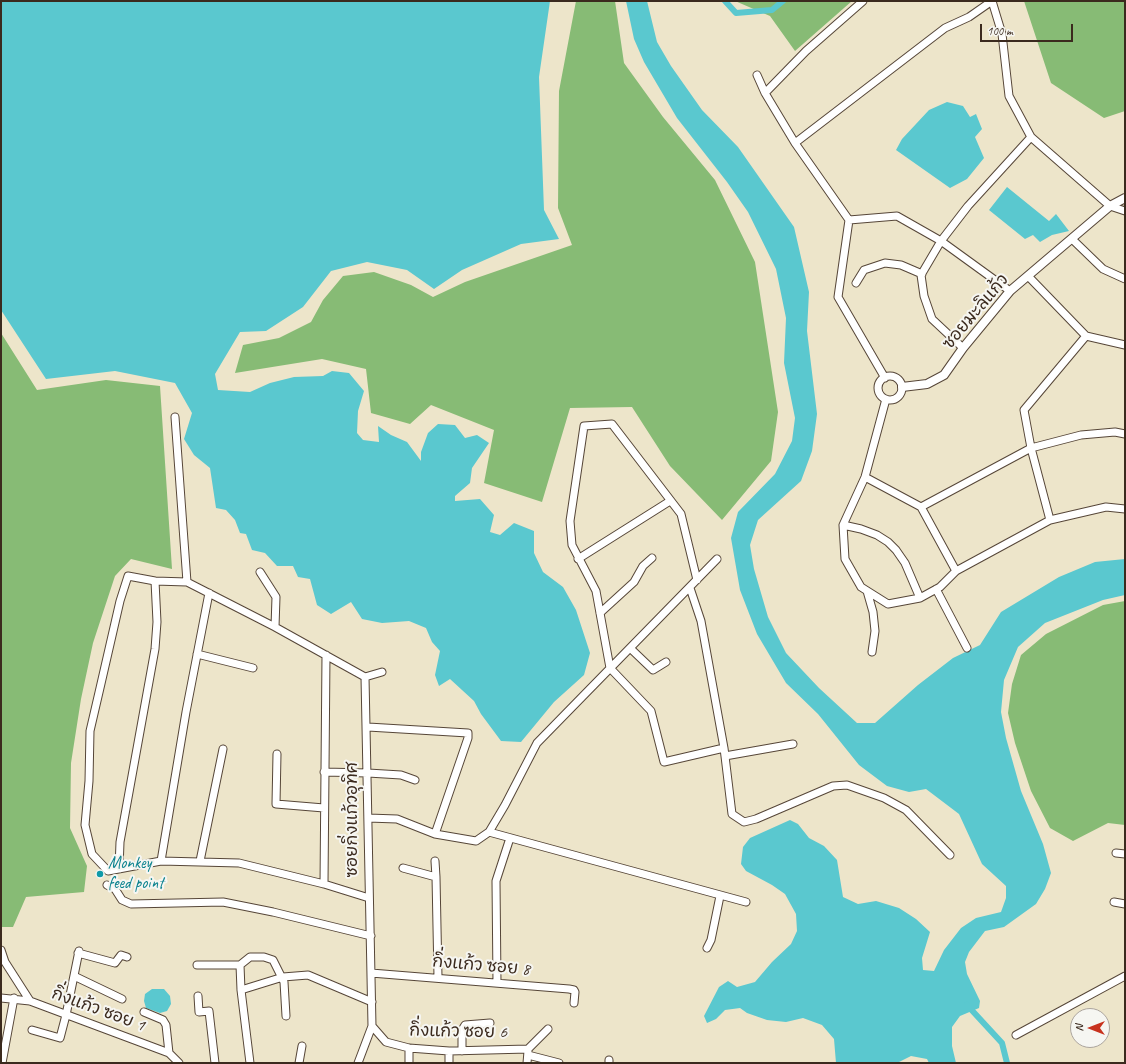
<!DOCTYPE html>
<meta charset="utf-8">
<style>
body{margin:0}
#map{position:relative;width:1126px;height:1064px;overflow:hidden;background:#ede5ca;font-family:Caveat,sans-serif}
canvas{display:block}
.frame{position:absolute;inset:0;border:2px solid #3b2a1e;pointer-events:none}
.north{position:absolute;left:1070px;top:1008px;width:40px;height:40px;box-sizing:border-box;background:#f6f6f2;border:1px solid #aba49d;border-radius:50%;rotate:270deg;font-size:11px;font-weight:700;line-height:16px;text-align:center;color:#3b2a1e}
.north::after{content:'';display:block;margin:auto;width:14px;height:18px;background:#c8321e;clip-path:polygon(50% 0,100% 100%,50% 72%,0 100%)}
.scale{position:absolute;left:980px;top:24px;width:93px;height:18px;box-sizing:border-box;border:2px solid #3b2a1e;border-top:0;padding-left:5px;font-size:12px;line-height:14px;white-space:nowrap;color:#3b2a1e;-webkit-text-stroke:3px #f6f6f2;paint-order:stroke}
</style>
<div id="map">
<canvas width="1126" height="1064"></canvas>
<div class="frame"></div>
<div class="north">N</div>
<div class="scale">100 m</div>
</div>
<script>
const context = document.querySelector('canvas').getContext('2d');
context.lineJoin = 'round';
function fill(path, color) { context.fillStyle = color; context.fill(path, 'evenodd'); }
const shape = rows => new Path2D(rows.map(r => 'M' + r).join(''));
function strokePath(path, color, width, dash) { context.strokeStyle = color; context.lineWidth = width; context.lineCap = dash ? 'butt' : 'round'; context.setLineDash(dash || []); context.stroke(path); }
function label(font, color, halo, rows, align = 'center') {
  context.font = font + ' Caveat,"Playpen Sans Thai",sans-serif'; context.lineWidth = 4; context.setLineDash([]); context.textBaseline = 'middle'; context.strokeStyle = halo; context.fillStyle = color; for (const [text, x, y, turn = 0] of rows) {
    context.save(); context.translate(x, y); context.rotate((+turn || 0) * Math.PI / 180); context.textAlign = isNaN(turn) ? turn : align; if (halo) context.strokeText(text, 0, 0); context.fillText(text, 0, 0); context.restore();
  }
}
fill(shape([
 [576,1,615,1,624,63,663,117,715,180,755,262,778,412,771,461,722,520,670,466,632,407,570,408,542,502,484,483,494,430,431,405,410,424,371,413,366,369,322,359,235,373,243,345,279,338,311,322,323,300,343,276,374,272,411,285,433,297,465,282,572,245,558,208,559,91],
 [735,1,852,1,795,51,770,16],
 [1024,1,1125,1,1125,111,1104,118,1051,83],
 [1,333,37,390,106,380,160,386,172,569,131,559,115,576,93,643,81,699,71,763,70,828,87,866,84,892,26,897,13,927,1,927],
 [1125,601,1125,825,1108,823,1073,841,1050,828,1031,791,1015,743,1008,713,1012,684,1021,655,1046,634,1103,605]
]), '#87bb75');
fill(shape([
 [1,1,550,1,539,77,544,210,559,239,521,244,462,270,434,289,407,270,367,262,331,271,303,307,266,331,240,332,215,374,218,390,250,392,270,383,294,377,323,376,332,371,349,373,364,391,358,411,357,433,363,440,379,442,378,426,391,435,407,442,421,461,421,452,428,433,438,424,455,425,465,438,477,435,489,443,472,468,470,483,455,496,455,501,480,499,494,515,490,532,500,535,514,523,534,531,534,553,543,572,563,587,576,610,590,653,584,675,554,702,521,742,501,741,481,714,474,701,450,679,439,686,435,675,440,651,432,642,426,628,409,621,382,623,362,619,351,602,331,614,317,605,310,579,298,577,293,566,277,566,265,553,252,550,246,534,240,533,235,520,226,510,216,508,210,468,194,455,184,439,192,413,175,383,115,371,46,379,1,310],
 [626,1,647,1,657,42,671,66,702,110,738,147,794,227,809,292,807,331,817,414,812,451,801,481,758,520,750,545,754,569,768,617,786,653,819,688,857,723,875,723,918,685,953,658,980,645,1001,612,1059,577,1095,562,1125,559,1125,595,1103,600,1045,623,1018,647,1004,680,1001,712,1006,738,1021,791,1043,844,1051,873,1045,889,1036,904,1004,927,985,931,969,952,965,962,967,974,980,1001,979,1008,960,1016,952,1027,952,1046,956,1063,929,1063,927,1059,911,1056,897,1063,836,1063,834,1039,822,1025,803,1018,786,1022,767,1020,747,1013,740,1008,725,1010,716,1019,707,1023,704,1016,719,987,728,981,737,987,755,982,772,962,791,944,797,931,796,914,785,894,772,885,746,871,741,864,743,847,750,838,790,820,798,824,809,838,824,846,837,860,843,897,858,904,876,901,899,908,916,919,930,932,922,958,923,970,934,971,944,950,961,928,976,918,1001,912,1006,898,1006,886,982,864,959,814,926,789,909,792,887,786,859,765,818,714,786,683,757,634,740,590,731,538,738,512,775,474,792,441,795,418,784,363,786,318,776,269,748,212,727,182,677,118,644,62,634,39],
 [947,102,963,106,970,117,976,114,982,129,975,137,984,158,967,179,950,188,896,150,902,139,929,110],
 [1007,187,1049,221,1056,214,1069,231,1052,235,1040,242,1033,235,1025,239,989,210],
 [152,989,164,989,170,996,171,1004,167,1011,160,1013,146,1008,144,1001,145,994]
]), '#5ac8cf');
strokePath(shape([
 [725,1,736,13,772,10,783,1],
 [967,1005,1002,1043,1007,1063]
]), '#5ac8cf', 6);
const minor = shape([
 [992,1,1002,34,1009,96,1031,137,1110,206,1125,211],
 [757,75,765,93,795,143,849,220,838,297,885,378],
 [765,93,806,51,863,1],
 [795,143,945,28,969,17,992,1],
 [849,220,897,216,941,241,1010,291],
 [1072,239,1103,269,1125,279],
 [1028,276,1086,336,1125,345],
 [856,283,864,270,885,263,901,265,922,274],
 [963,348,932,319,924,296,921,275,941,241,968,206,1031,137],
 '878 388a12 12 0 1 1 24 0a12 12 0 1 1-24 0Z',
 [886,399,865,477,843,525,845,559,861,587,888,604,920,598,940,587,956,571,1050,520,1106,507,1125,509],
 [175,417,187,582],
 [865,477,921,507,1031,448,1081,435,1115,432,1125,434],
 [921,507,956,571],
 [1050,520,1031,448,1024,410,1086,336],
 [843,525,861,529,877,535,888,542,896,550,905,563,920,598],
 [578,559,670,501],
 [260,572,276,597,275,627,365,677,372,1026,358,1063],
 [697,580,681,514,612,424,584,426,570,521,572,545,596,591,610,668,651,711,664,762,724,748],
 [155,581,128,576,120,601,100,688,90,731,89,781,85,825,92,854,108,871,161,861,239,863,324,884,369,898],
 [690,588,701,621,724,748,732,814,744,822,756,819,833,786,847,785,884,798,906,810,950,855],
 [936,589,967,648],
 [867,591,873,612,875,631,872,652],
 [600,613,634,582,643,566,652,558],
 [630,648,653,670,666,662],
 [197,654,253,668],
 [365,677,382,672],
 [368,727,468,733,468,738,435,834],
 [277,754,276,804,324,808],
 [725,756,793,744],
 [324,772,368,773],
 [368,773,401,775,415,780],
 [368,818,397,819,435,834,476,841,489,832,505,805,537,743,717,559],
 [489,832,746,902],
 [1116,853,1125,854],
 [161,861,186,712,209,593],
 [200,861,223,749],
 [403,868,436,877,435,861],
 [119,869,120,842,155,649,157,622,155,581,187,582,275,627],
 [436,877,438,977],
 [324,884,326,655],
 [107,885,115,889,122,900,131,904,223,902,273,912,371,936],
 [1114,902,1125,904],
 [707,948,711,940,720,896],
 [1,950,5,962,30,1001],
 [78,953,115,963,121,955,127,957],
 [197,965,240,965,250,957,264,957,273,960,284,982,286,1016],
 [240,965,241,990,250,1063],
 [371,973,569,989,574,990,575,992,574,1003],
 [74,976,122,999],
 [497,983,496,881,510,838],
 [241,990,283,977,308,975,372,1002],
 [198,996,199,1012,209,1011,215,1063],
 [1,998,30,1001,169,1053,179,1063],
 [144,1012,163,1020,166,1025,169,1053],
 [372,1026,386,1042,409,1048,449,1051,528,1049],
 [32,1030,60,1038,66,1015,79,951],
 [1016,1035,1125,976],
 [528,1049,548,1029],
 [462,1051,462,1030,465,1025,490,1023],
 [528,1055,559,1063],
 [2,1063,14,998],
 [299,1063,302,1046],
 [409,1063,409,1048],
 [449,1063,449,1051],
 [527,1063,528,1051],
 [609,1063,609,1060]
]);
const tertiary = shape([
 [902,387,927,384,944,375,963,348,1010,291,1110,206,1125,198]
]);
strokePath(minor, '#564638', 9);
strokePath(tertiary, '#564638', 10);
strokePath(minor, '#fff', 7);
strokePath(tertiary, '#fff', 8);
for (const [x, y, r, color] of [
 [100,874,4,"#0f9aa8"]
]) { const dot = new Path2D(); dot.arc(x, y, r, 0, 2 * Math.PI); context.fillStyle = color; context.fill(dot); strokePath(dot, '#f6f6f2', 1.5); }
label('17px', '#3b2a1e', '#f6f6f2', [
 ["ซอยมะลิแก้ว",976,312,-50],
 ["ซอยกิ่งแก้วอุทิศ",353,820,-90],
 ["กิ่งแก้ว ซอย 8",481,966,5],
 ["กิ่งแก้ว ซอย 1",98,1010,20],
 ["กิ่งแก้ว ซอย 6",458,1032,1]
]);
label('17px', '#0d838f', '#f6f6f2', [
 ["Monkey",108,864],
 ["feed point",108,884]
], 'left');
</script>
